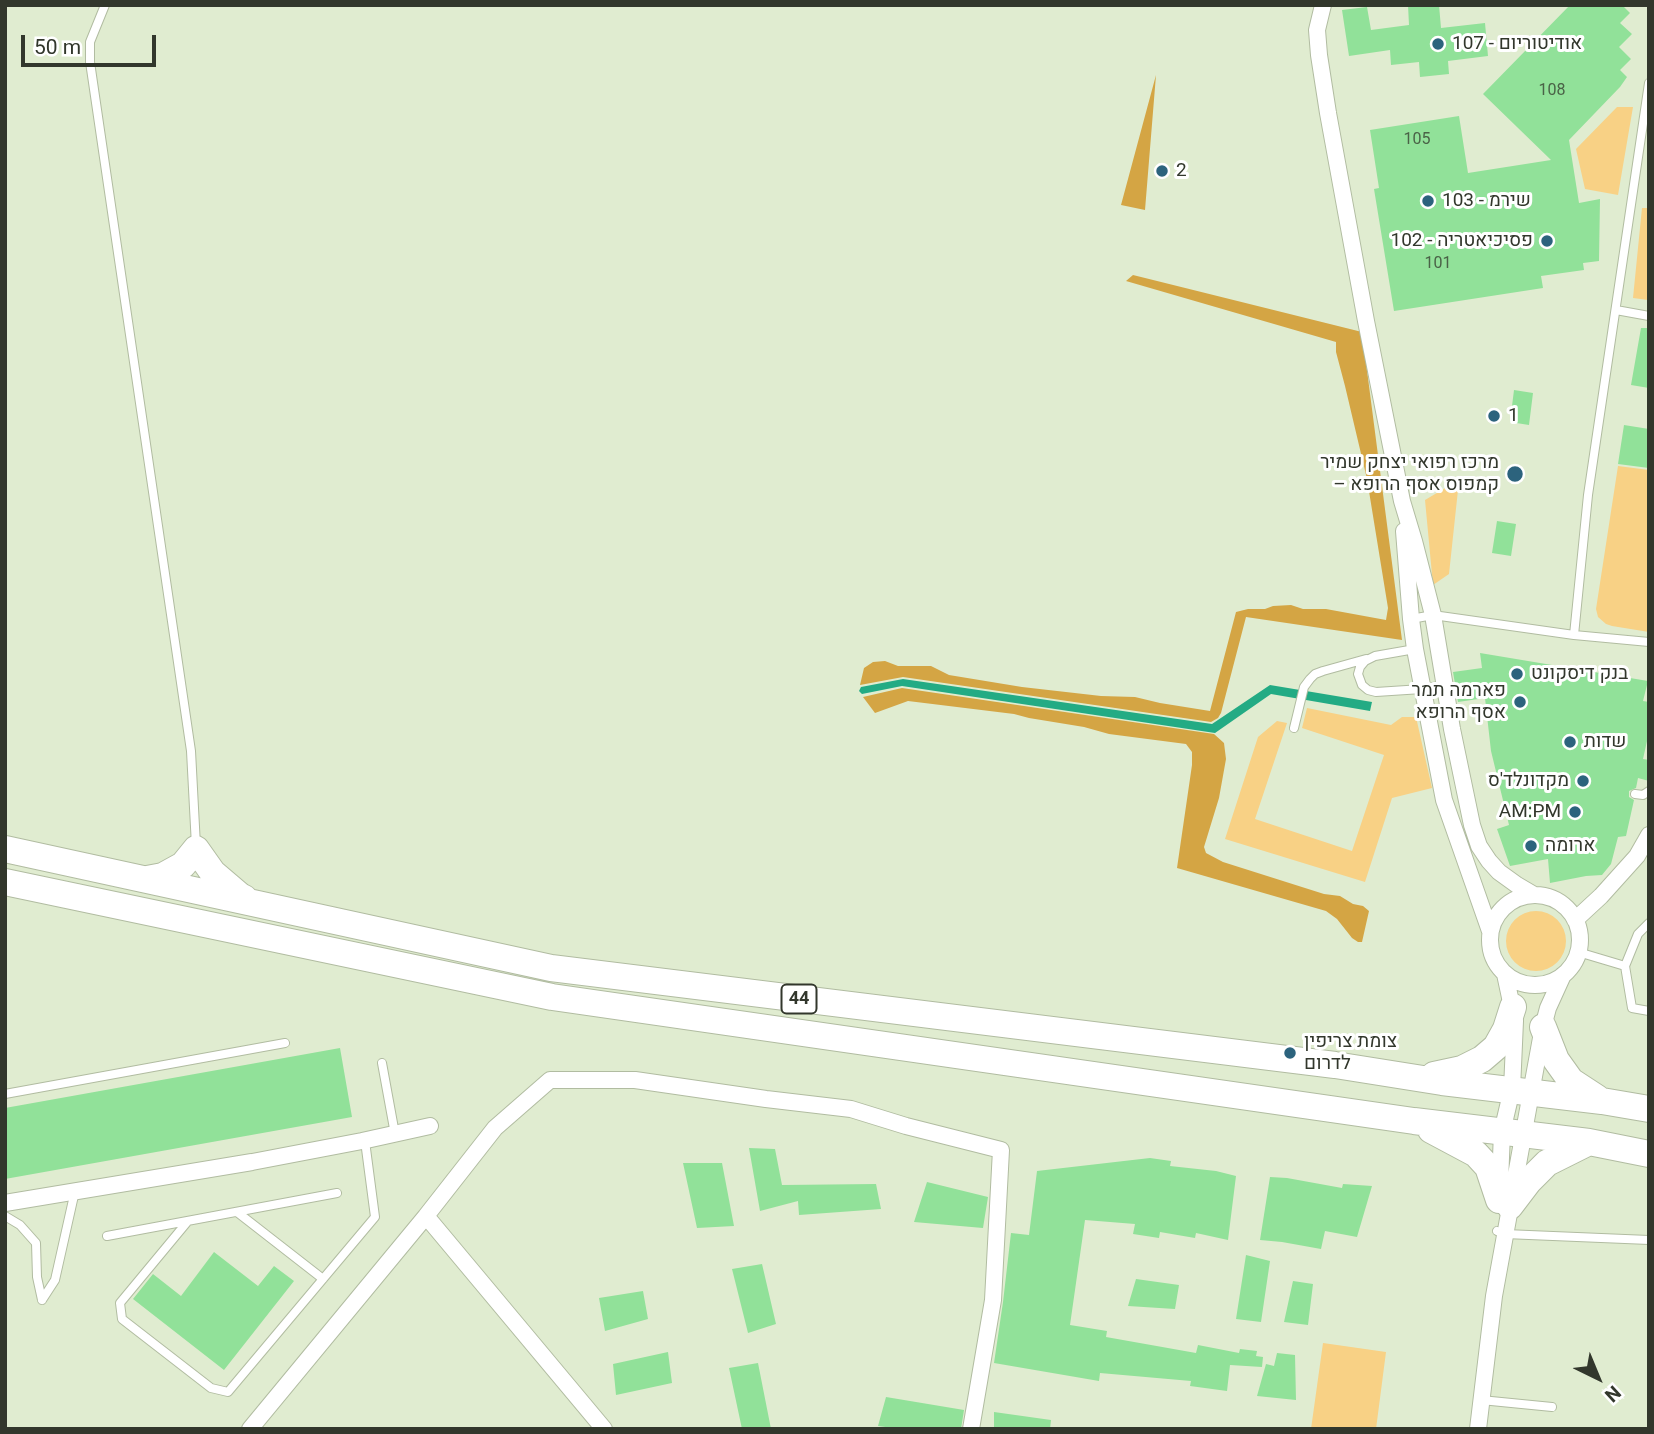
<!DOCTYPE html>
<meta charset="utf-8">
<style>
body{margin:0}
#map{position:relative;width:1654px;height:1434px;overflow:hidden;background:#e0ecd0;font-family:Roboto,sans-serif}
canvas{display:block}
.frame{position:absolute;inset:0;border:7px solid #32372c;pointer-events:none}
.north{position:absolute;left:1563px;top:1343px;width:70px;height:70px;-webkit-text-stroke:5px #fff;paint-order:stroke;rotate:137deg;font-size:19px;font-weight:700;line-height:28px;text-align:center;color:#32372c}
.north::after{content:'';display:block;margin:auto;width:24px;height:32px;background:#32372c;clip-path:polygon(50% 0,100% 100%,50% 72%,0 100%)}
.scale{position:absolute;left:21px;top:35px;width:135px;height:32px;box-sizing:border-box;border:4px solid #32372c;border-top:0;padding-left:9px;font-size:21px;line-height:24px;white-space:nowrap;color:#32372c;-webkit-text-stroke:5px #fff;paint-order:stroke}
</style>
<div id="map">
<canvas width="1654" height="1434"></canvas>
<div class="frame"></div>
<div class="north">N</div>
<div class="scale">50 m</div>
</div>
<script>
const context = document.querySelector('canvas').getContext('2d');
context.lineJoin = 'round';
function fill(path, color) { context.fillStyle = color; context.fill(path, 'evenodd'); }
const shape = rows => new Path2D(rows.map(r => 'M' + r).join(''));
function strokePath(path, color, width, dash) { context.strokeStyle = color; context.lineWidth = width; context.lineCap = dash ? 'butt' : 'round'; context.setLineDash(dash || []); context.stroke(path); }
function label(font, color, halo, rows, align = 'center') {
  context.font = font + ' Roboto,Heebo,sans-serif'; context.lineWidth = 6; context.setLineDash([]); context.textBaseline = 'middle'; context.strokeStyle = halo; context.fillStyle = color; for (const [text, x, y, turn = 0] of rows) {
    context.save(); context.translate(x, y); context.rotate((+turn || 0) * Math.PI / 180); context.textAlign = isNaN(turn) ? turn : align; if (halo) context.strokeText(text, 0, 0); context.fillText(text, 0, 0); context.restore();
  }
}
fill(shape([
 [1617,107,1633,107,1618,195,1585,189,1576,149],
 [1642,208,1649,208,1648,300,1633,298],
 [1618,466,1649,470,1649,632,1612,626,1606,624,1598,617,1596,609],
 [1452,484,1458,490,1449,574,1433,585,1425,500],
 [1307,708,1391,725,1402,717,1416,717,1432,788,1392,798,1365,882,1225,839,1258,737,1277,721,1287,723,1255,819,1352,851,1384,755,1302,728],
 '1506 941a30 30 0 1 1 60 0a30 30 0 1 1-60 0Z',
 [1323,1343,1386,1352,1376,1429,1311,1429]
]), '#f8d185');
fill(shape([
 [1156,75,1145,210,1121,205],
 [1133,275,1362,332,1402,640,1246,617,1221,713,1218,718,1211,722,903,677,860,685,864,668,873,662,885,661,898,666,931,666,949,675,1022,687,1101,696,1135,697,1160,703,1210,711,1236,612,1248,609,1265,609,1273,606,1291,605,1303,609,1326,609,1386,620,1388,608,1367,479,1345,386,1336,352,1336,342,1126,281],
 [902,688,1214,734,1224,743,1226,759,1219,798,1204,847,1206,853,1223,862,1324,894,1340,896,1353,904,1363,906,1369,911,1362,942,1358,942,1352,938,1337,919,1326,911,1177,868,1192,765,1192,752,1186,744,1109,734,1084,727,1029,718,1014,714,908,701,875,713,863,697]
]), '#d4a544');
fill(shape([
 [903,679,1212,724,1270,685,1372,702,1370,711,1271,694,1215,733,902,686,862,694,859,691,861,687]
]), '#23ab84');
fill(shape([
 [1408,5,1439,5,1441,28,1485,23,1488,56,1448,61,1449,74,1420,77,1419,62,1391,65,1390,50,1349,56,1342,10,1367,7,1371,30,1409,25],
 [1570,5,1622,5,1630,13,1620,23,1632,34,1619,47,1631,59,1620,70,1627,77,1620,87,1569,140,1579,203,1600,199,1599,261,1583,263,1584,270,1541,276,1543,288,1394,311,1374,189,1379,188,1370,130,1459,116,1468,173,1551,160,1483,94],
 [1641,328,1649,328,1649,388,1631,385],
 [1514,390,1533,393,1529,425,1510,422],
 [1624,425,1649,429,1649,468,1618,464],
 [1497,521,1516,524,1511,556,1492,553],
 [1480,653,1648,681,1643,701,1649,702,1649,732,1643,759,1649,760,1649,781,1638,778,1636,788,1629,791,1629,797,1634,800,1626,836,1618,837,1611,864,1602,875,1586,876,1550,883,1548,859,1510,866,1497,829,1509,825,1491,751,1485,698,1458,702,1453,672,1482,668],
 [340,1048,352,1117,5,1179,5,1108],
 [749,1148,775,1149,782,1185,876,1184,881,1209,799,1215,798,1201,760,1211],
 [1150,1158,1171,1161,1170,1166,1216,1171,1236,1176,1228,1240,1196,1233,1195,1238,1160,1232,1159,1238,1133,1234,1135,1224,1085,1220,1070,1325,1107,1331,1106,1337,1196,1353,1198,1345,1239,1353,1240,1349,1257,1351,1256,1356,1263,1357,1262,1367,1230,1365,1227,1391,1190,1386,1191,1381,1100,1373,1099,1381,994,1363,1003,1302,1011,1233,1029,1235,1037,1171],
 [683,1163,722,1163,734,1226,697,1228],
 [1270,1177,1287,1178,1342,1188,1343,1184,1372,1186,1357,1237,1325,1231,1321,1249,1282,1242,1260,1240],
 [927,1182,988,1197,983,1228,914,1222],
 [214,1252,258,1286,274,1266,294,1281,224,1370,133,1299,153,1274,181,1296],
 [1246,1255,1270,1261,1261,1322,1236,1319],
 [762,1264,776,1324,748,1333,732,1269],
 [1136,1279,1179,1285,1175,1309,1128,1306],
 [1293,1281,1313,1284,1308,1325,1284,1322],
 [643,1291,648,1319,605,1331,599,1298],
 [668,1352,672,1383,616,1395,613,1364],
 [1277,1353,1295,1355,1296,1400,1257,1396,1266,1364,1274,1366],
 [758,1363,771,1429,742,1429,729,1368],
 [886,1397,964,1410,961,1429,900,1429,878,1426],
 [994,1412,1051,1420,1050,1429,994,1429]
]), '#91e199');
const service = shape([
 [105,5,90,42,90,62,191,751,196,846],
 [1616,310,1649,316],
 [1411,619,1433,615,1574,635,1649,642],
 [1574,635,1588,495,1649,83],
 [1415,649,1375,656,1365,661,1360,667,1358,674,1362,685,1368,690,1376,692,1422,689,1444,685],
 [1294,728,1304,687,1310,679,1315,674,1323,671,1366,659],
 [1635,794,1643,795,1649,791],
 [1649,923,1638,934,1625,966,1632,1008,1649,1011],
 [1578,952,1625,966],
 [382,1063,395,1134],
 [5,1094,285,1043],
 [237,1212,323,1279],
 [5,1216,20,1225,36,1243,37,1277,42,1300],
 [188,1221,120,1303,122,1319,211,1388,228,1392,375,1217,365,1141],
 [1497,1231,1505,1234,1649,1240],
 [107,1236,337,1193],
 [42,1300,55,1280,75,1191],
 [1481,1400,1552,1407]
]);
const minor = shape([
 [1323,5,1317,30,1319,55,1328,113,1366,321,1402,501,1414,541,1433,615,1452,729,1472,825,1479,846,1489,861,1499,872,1517,885,1534,895],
 [1404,531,1411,619,1415,649,1444,800,1490,931],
 '1490 940a45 45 0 1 1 90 0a45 45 0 1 1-90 0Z',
 [1575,920,1601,896,1637,856,1649,835],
 [1500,1183,1502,1132,1512,1089,1515,1021,1505,974],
 [5,1203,252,1162,362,1141,430,1126],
 [426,1216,495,1128,550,1080,635,1080,766,1099,851,1109,906,1126,1001,1150,993,1300,971,1429],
 [250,1429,426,1216,604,1429],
 [1478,1429,1494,1296,1543,1027,1548,1008,1563,975]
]);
const trunk = shape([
 [5,849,551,968,1335,1065,1442,1082,1602,1101,1649,1109],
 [147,879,163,876,183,865,196,849,213,873,240,896,244,898],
 [5,882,552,997,1414,1121,1589,1142,1649,1154],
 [1543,1027,1556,1060,1571,1081,1597,1098],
 [1434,1075,1462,1069,1482,1059,1496,1047,1506,1029,1513,1007],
 [1431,1130,1476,1154,1488,1167,1499,1200],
 [1510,1206,1529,1181,1547,1163,1589,1142]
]);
strokePath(service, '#b1bca1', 10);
strokePath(minor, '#b1bca1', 18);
strokePath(trunk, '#b1bca1', 28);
strokePath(service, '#fff', 8);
strokePath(minor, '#fff', 16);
strokePath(trunk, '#fff', 26);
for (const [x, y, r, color] of [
 [1438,44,7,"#2c637d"],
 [1162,171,7,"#2c637d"],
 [1428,201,7,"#2c637d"],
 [1547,241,7,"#2c637d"],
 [1494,416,7,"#2c637d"],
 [1515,474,9,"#2c637d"],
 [1517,674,7,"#2c637d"],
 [1520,702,7,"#2c637d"],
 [1570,742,7,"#2c637d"],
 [1583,781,7,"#2c637d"],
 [1575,812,7,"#2c637d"],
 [1531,846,7,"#2c637d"],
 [1290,1053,7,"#2c637d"]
]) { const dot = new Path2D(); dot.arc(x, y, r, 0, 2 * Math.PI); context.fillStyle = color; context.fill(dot); strokePath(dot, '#fff', 2.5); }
label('16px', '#4a6247', null, [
 ["108",1552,91],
 ["105",1417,140],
 ["101",1438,264]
]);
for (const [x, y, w] of [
 [799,999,35]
]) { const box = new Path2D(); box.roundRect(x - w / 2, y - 14.5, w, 29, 5); context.fillStyle = '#fff'; context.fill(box); strokePath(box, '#32372c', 2); }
label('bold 18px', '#32372c', null, [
 ["44",799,999]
]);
label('19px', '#32372c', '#fff', [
 ["107 - אודיטוריום",1452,44],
 ["2",1176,171],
 ["103 - שירמ",1442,201],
 ["102 - פסיכיאטריה",1533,241,"right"],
 ["1",1508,416],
 ["מרכז רפואי יצחק שמיר",1499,463,"right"],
 ["– קמפוס אסף הרופא",1499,485,"right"],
 ["בנק דיסקונט",1531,674],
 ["פארמה תמר",1506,691,"right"],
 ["אסף הרופא",1506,713,"right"],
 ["שדות",1584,742],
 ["מקדונלד'ס",1569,781,"right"],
 ["AM:PM",1561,812,"right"],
 ["ארומה",1545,846],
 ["צומת צריפין",1304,1042],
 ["לדרום",1304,1064]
], 'left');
</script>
